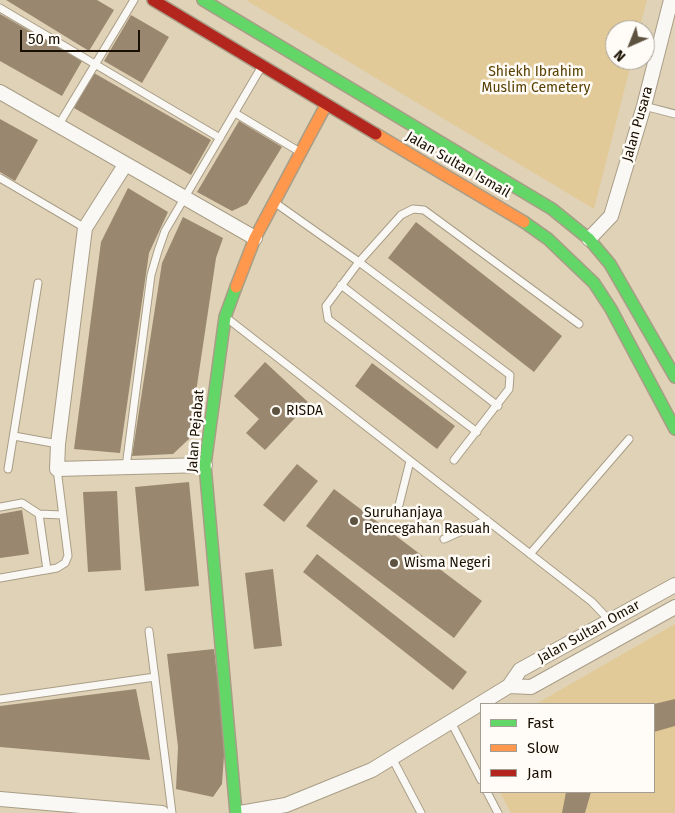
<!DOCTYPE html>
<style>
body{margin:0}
#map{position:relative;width:675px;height:813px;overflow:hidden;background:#e0d2b6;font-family:"Fira Sans",sans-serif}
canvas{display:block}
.legend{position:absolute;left:480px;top:703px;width:175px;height:90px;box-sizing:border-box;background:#fffcf7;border:1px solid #a39d94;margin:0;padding:6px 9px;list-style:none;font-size:15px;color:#180f00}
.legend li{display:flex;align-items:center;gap:10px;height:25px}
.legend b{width:25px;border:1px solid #a39d94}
.north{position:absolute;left:605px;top:20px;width:50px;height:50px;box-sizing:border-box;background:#fffcf7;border:1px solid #a39d94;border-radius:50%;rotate:224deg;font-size:14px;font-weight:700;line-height:20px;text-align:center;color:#180f00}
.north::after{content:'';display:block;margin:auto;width:18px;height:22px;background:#5e5340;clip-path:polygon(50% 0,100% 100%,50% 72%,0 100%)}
.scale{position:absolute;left:20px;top:30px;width:120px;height:22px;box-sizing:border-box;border:2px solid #180f00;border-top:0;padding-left:6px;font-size:15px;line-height:18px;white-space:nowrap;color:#180f00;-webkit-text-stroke:4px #fffcf7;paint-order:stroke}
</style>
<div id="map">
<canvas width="675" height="813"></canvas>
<ul class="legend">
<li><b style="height:6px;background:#63d668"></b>Fast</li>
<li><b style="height:6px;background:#ff974d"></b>Slow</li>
<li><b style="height:6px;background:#b3261e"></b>Jam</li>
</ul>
<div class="north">N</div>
<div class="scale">50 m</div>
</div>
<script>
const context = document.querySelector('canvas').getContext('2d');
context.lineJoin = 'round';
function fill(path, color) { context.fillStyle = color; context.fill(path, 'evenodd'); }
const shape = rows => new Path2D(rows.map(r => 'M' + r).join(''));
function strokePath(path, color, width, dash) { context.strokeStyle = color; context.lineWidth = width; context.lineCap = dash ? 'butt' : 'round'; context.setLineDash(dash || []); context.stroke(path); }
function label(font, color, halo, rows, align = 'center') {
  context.font = font + ' "Fira Sans",sans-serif'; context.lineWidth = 5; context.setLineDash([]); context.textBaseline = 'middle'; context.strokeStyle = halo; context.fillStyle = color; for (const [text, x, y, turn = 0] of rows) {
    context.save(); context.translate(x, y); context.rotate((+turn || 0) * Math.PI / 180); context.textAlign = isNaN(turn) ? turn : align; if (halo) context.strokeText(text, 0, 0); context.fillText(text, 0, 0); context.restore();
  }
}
fill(shape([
 [246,0,647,0,639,30,615,30,615,60,632,60,594,209],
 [675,624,675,813,511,813,500,792,654,792,654,704,536,704]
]), '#e2ca98');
fill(shape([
 [6,0,97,0,114,10,89,51],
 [0,14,82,61,62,96,0,61],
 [131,15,169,37,142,83,104,61],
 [94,73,211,140,191,175,74,108],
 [0,119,38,140,15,181,0,172],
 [239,121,282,147,247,204,232,211,197,192],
 [128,188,168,212,149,253,120,453,74,449,101,242],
 [183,217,223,238,216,258,189,439,173,454,132,456,162,263],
 [416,222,562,336,534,372,388,258],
 [265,362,309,403,265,450,246,433,259,419,234,396],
 [372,363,455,426,437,449,355,386],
 [297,464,318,481,284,522,263,505],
 [189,482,199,586,145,591,135,487],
 [334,489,482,601,454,638,306,526],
 [117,491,121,570,88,572,83,492],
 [22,510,29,554,0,558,0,514],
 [317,554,467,672,453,690,303,572],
 [273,569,282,646,254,649,245,573],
 [214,649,225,742,222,784,213,797,176,789,178,747,167,654],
 [136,689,150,760,0,747,0,706],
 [675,699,675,726,654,732,654,704],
 [566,792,591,792,585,813,562,813]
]), '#99886f');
const lane = shape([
 [0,8,220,138],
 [644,106,675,114],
 [235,113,300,152],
 [58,126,134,0],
 [0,178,85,228],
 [274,202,359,262,510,375,509,389,454,460],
 [341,285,498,406],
 [228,319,592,602,610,621],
 [477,432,328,319,326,306,359,262,401,215,413,209,424,210,579,324],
 [14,436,58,444],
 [126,467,151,275,158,251,165,231,262,66],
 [8,469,38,283],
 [399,505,410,461],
 [0,507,22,503,39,514,62,515],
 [39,514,47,570],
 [444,539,487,520],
 [530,554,629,439],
 [0,578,57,568,65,563,68,556,57,469],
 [149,631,172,813],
 [0,699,155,677],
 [451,722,481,780],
 [392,758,421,813],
 [487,792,498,813]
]);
const street = shape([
 [0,92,255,238],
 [125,165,85,228,58,444,57,469,205,465],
 [589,239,611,216,644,106,671,0],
 [509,686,531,687,675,607],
 [0,799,162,813],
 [240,813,286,805,372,770,509,686,520,670,675,585]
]);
const fast = shape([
 [203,0,552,209,589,239,610,264,675,377],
 [524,222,548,239,594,283,611,309,675,429],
 [236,813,205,465,225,317,236,287]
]);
const slow = shape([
 [376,134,524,222],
 [236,287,255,238,326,105]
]);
const jam = shape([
 [153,0,376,134]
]);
strokePath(lane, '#a89d87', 9);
strokePath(street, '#a89d87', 16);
strokePath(fast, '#a89d87', 14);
strokePath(slow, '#a89d87', 14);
strokePath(jam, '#a89d87', 14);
strokePath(lane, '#faf8f4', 7);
strokePath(street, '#faf8f4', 14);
strokePath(fast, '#63d668', 11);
strokePath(slow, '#ff974d', 11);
strokePath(jam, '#b3261e', 11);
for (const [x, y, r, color] of [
 [276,411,5,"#5e5340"],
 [354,521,5,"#5e5340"],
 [394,563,5,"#5e5340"]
]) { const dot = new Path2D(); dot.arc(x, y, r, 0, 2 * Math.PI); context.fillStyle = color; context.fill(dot); strokePath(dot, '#fffcf7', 2); }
label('14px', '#573f00', '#fffcf7', [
 ["Shiekh Ibrahim",536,72],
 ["Muslim Cemetery",536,88]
]);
label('14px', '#180f00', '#fffcf7', [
 ["Jalan Pusara",638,124,-74],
 ["Jalan Sultan Ismail",458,165,30],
 ["Jalan Pejabat",196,431,-85],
 ["Jalan Sultan Omar",589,632,-29]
]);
label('14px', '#180f00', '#fffcf7', [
 ["RISDA",286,411],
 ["Suruhanjaya",364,513],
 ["Pencegahan Rasuah",364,529],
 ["Wisma Negeri",404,563]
], 'left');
</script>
